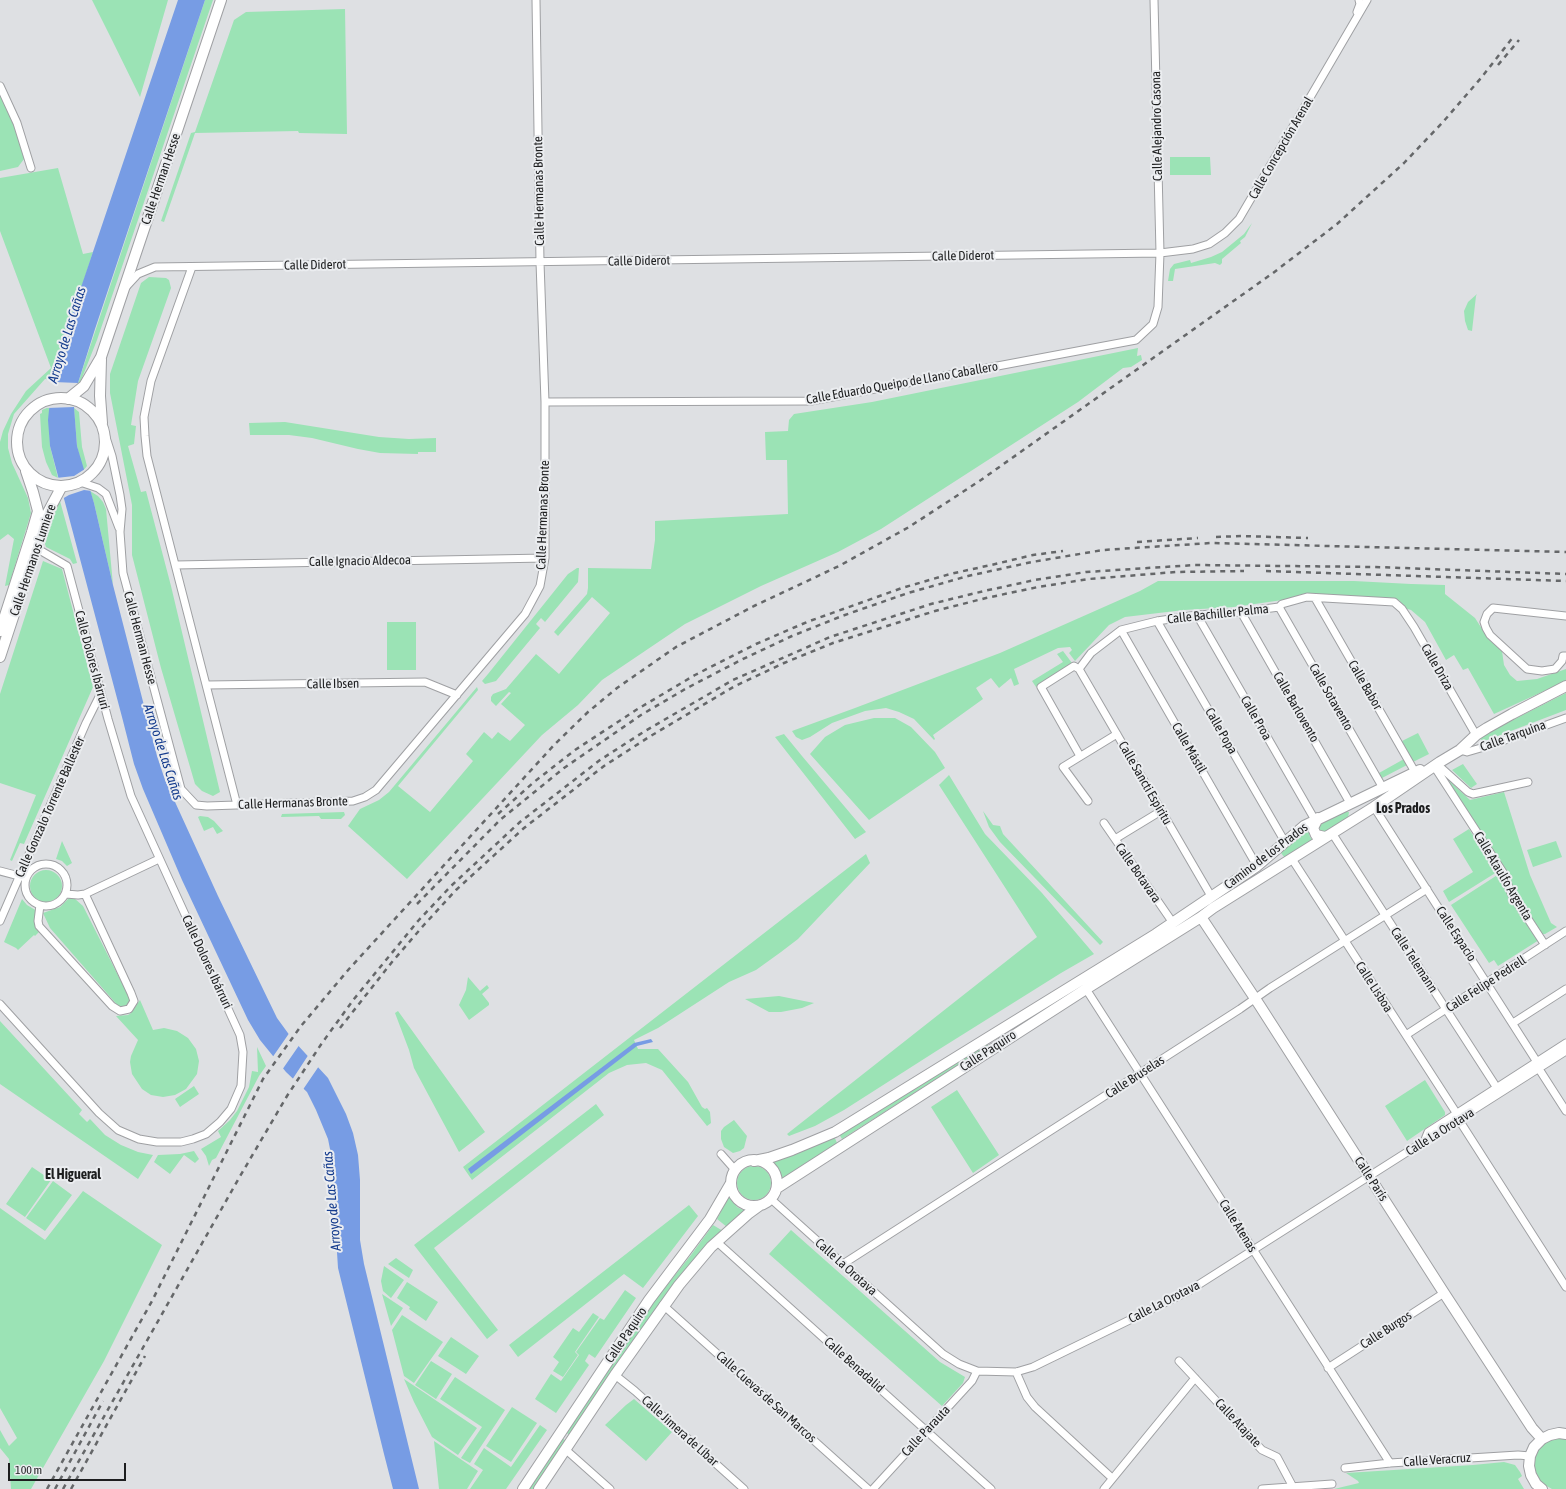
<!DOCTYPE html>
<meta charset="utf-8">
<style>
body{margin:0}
#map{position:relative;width:1566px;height:1489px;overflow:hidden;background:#dee0e3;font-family:"Asap Condensed",sans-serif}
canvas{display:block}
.scale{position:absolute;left:8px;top:1463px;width:118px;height:18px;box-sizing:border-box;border:2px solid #1d1e1f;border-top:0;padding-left:5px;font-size:12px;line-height:14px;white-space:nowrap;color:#1d1e1f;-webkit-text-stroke:3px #ebedf0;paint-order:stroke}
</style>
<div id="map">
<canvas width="1566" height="1489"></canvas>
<div class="scale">100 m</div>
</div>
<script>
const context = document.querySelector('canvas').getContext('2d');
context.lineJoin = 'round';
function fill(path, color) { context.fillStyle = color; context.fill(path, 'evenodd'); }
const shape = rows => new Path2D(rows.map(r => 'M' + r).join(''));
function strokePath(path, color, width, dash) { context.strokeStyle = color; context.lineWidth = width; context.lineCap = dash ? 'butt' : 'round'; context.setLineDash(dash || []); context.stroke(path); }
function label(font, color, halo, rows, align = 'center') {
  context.font = font + ' "Asap Condensed",sans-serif'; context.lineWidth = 4; context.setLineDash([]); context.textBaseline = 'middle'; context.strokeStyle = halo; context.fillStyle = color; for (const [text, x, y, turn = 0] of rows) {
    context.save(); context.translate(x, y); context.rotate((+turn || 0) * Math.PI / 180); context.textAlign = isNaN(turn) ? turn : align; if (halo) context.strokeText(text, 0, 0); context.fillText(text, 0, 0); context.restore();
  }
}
fill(shape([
 [92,0,168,0,140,97,112,40],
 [205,0,213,0,97,340,80,383,78,383],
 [345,9,347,134,299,133,298,131,195,133,164,222,161,221,191,133,195,132,234,20,246,12],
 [0,92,14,123,24,159,18,167,0,171],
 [1170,157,1210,157,1211,175,1170,175],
 [58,168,83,254,93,252,52,380,45,379,14,414,8,434,8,448,12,463,28,498,31,513,9,585,5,586,14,539,8,534,0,540,0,442,3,431,11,414,26,391,51,368,0,231,0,178],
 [1252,223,1245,237,1240,241,1241,243,1222,259,1222,263,1220,265,1215,263,1175,269,1173,281,1168,281,1170,269,1174,264,1190,260,1191,263,1211,257,1222,252,1244,234],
 [149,277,166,278,169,280,171,288,138,381,131,425,136,426,134,444,128,446,141,492,146,491,171,586,220,792,213,796,202,791,195,784,161,668,132,555,132,505,110,393,110,374,141,283],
 [1477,294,1476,296,1472,331,1468,330,1465,321,1464,311,1468,302],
 [1138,348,1137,356,1141,355,1142,360,1131,367,1123,368,1078,402,881,529,838,552,761,586,685,624,602,680,578,705,542,735,407,879,348,826,360,809,379,800,389,792,477,687,478,690,398,786,430,812,473,761,466,754,484,732,492,739,498,732,510,741,525,725,501,704,511,693,509,692,496,706,491,701,491,697,493,694,506,689,536,654,559,674,610,613,592,597,558,636,554,632,587,594,588,588,588,568,651,569,655,540,655,521,788,514,787,460,766,460,765,432,788,431,789,420,794,414,872,402],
 [49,407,50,446,58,478,52,475,46,462,42,447,40,414,42,413,42,410],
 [74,408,79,412,82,447,87,466,83,471,77,446],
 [285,422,379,437,409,439,436,438,436,452,418,452,418,454,380,453,358,449,312,438,289,435,250,435,249,423],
 [90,491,98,496,103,502,106,509,113,585,94,503],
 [60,501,77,563,73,564,70,559,46,547,45,544,46,535,55,510],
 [43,561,62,569,93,687,24,844,20,843,12,861,10,860,36,795,0,783,0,694],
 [577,568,579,568,578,582,545,622,541,618,536,624,540,628,496,681,485,684,482,681,488,674,568,574],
 [1158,581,1354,581,1411,584,1445,585,1445,594,1475,618,1486,635,1502,651,1504,665,1510,675,1517,681,1537,679,1566,669,1566,681,1494,714,1468,668,1463,670,1454,655,1446,660,1425,622,1411,610,1404,608,1399,600,1317,595,1234,607,1184,610,1125,617,1109,625,1075,661,1069,653,1072,650,1070,647,1058,648,1014,669,1019,684,1014,686,1011,678,999,688,991,678,976,688,983,699,933,735,935,739,934,740,914,719,899,712,886,708,865,711,832,723,810,737,802,740,796,737,792,731,855,708,1000,653,1140,591],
 [387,622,416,622,416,670,387,670],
 [1063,651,1072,663,1036,687,1032,681,1063,662,1057,654],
 [1566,693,1566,710,1482,742,1480,738,1501,726],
 [874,718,895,718,911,727,935,752,945,768,869,820,810,754,825,737,845,725],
 [1418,733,1429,754,1413,762,1402,741],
 [784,734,802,756,866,832,855,839,775,737],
 [1404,759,1407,765,1382,778,1379,773],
 [1463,764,1477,784,1471,788,1452,770],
 [949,775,985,834,1042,893,1094,954,1061,973,938,1050,844,1110,815,1126,789,1136,787,1134,1037,937,939,785],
 [1445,777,1470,800,1504,792,1530,875,1551,923,1557,927,1545,934,1542,934,1514,892,1507,873],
 [983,811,993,825,1000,826,1003,834,1103,942,1100,945,1000,842,989,827],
 [1342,811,1349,812,1348,818,1326,832,1322,832,1320,831,1319,823],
 [344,812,345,815,341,819,321,819,319,816,281,817,282,814],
 [200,816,208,817,214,821,223,831,217,834,213,827,204,831,198,817],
 [1308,829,1310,837,1313,840,1285,858,1281,853],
 [1469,829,1497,872,1449,902,1443,891,1473,872,1453,839],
 [62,841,72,863,67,866,62,861,56,859],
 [1556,841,1562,857,1533,867,1527,850],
 [866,854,870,863,798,939,781,952,756,970,729,982,658,1028,634,1040,638,1049,658,1049,688,1082,702,1107,705,1109,707,1108,710,1112,711,1123,707,1126,662,1070,646,1063,627,1065,609,1073,472,1180,463,1167],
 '30 886a16 16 0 1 1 32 0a16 16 0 1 1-32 0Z',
 [1499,874,1500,874,1539,940,1498,966,1494,960,1489,963,1451,905],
 [69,898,74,898,83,906,130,999,129,1004,124,1007,119,1007,50,928,43,913,60,907],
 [22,899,27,905,37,911,35,928,39,932,35,936,34,935,18,950,16,948,4,942],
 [468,977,480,991,487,985,489,988,482,994,489,1003,489,1005,469,1020,459,1005,466,990],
 [779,996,814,1003,802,1008,781,1012,769,1012,745,999],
 [140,1000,153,1030,164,1028,177,1031,188,1038,196,1049,199,1061,197,1074,186,1089,175,1095,163,1097,151,1095,142,1089,132,1074,130,1062,131,1056,138,1040,116,1016,128,1015,131,1013],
 [398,1011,485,1132,459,1152,414,1068,409,1050,395,1013],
 [0,1021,82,1110,79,1114,87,1122,90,1119,105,1135,121,1145,138,1152,153,1155,138,1179,0,1084],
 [986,1042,988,1046,842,1139,839,1134],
 [257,1047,266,1066,259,1076,216,1158,212,1160,209,1166,206,1156,201,1149,221,1137,218,1131,230,1120,237,1111,249,1087,252,1071,258,1072],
 [1425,1080,1445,1112,1445,1115,1407,1141,1385,1106],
 [194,1086,199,1094,180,1107,175,1099],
 [957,1090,999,1155,973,1173,931,1107],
 [596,1104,604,1115,434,1248,498,1330,487,1339,414,1245],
 [734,1120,747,1136,744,1148,740,1151,733,1153,724,1147,721,1139,721,1131,724,1127],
 [834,1136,837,1143,782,1181,780,1171,772,1161],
 [194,1151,199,1159,195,1163,184,1155,170,1174,154,1162,158,1155,180,1154],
 '737 1183a17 17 0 1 1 34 0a17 17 0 1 1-34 0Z',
 [32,1167,51,1180,25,1217,6,1204],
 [53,1181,72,1195,45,1231,26,1218],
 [83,1191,162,1245,104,1361,31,1489,11,1489,9,1459,0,1448,0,1430,9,1446,17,1438,0,1408,0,1208,45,1240],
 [729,1196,737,1207,745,1211,727,1227,717,1219],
 [689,1205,698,1216,643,1288,624,1274,518,1357,509,1345],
 [713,1225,723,1231,570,1436,566,1432,652,1304,691,1255],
 [791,1230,940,1362,965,1377,963,1383,942,1406,769,1254],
 [396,1258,413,1270,409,1278,388,1264],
 [384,1266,404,1280,391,1298,383,1291,381,1281],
 [407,1282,438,1302,426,1321,409,1309,410,1307,397,1298],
 [625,1290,636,1298,595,1358,589,1354,585,1361,589,1365,556,1413,535,1399,551,1374,561,1381,579,1355,576,1352,600,1318,604,1320],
 [382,1294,403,1308,391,1326],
 [593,1313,599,1317,575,1352,578,1355,563,1377,553,1371,559,1362,553,1357,573,1328,579,1332],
 [402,1315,443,1342,414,1383,404,1376,392,1330],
 [451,1337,479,1356,466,1374,438,1356],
 [431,1361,452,1374,436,1399,415,1385],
 [455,1377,505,1410,470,1463,461,1458,482,1427,440,1399],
 [404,1379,477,1428,458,1455,432,1437,414,1402],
 [634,1399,672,1432,646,1461,605,1425,626,1405],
 [512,1407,537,1423,511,1462,486,1446],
 [540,1425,547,1430,506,1489,470,1489,483,1470,474,1464,484,1448,511,1467],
 [1556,1437,1566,1438,1566,1489,1552,1489,1543,1484,1536,1475,1533,1464,1535,1454,1541,1445],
 [562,1438,566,1441,534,1489,528,1489],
 [434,1441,478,1471,467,1489,439,1489],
 [1504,1462,1515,1465,1520,1472,1522,1476,1518,1479,1524,1489,1334,1489,1359,1483,1358,1481,1346,1473,1473,1465]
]), '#9be3b5');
fill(shape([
 [178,0,205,0,95,329,78,383,74,407,77,446,94,503,113,585,157,756,165,780,218,896,277,1018,293,1040,328,1078,346,1114,353,1133,358,1155,360,1180,360,1240,364,1264,419,1489,393,1489,384,1454,338,1268,335,1221,334,1169,328,1139,316,1110,307,1092,286,1072,260,1040,248,1020,182,880,143,789,134,764,122,717,50,446,48,420,52,380,72,314],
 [651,1039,653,1042,637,1046,471,1174,468,1169,634,1043]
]), '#779ce4');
fill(shape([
 [50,380,54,382,78,383,74,407,47,408],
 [85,469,92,491,84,490,69,495,62,499,56,478,74,476],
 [290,1032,300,1044,282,1070,272,1058],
 [309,1054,319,1066,302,1091,292,1080]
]), '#dee0e3');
const street = shape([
 [1357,12,1360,4,1359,0],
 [0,86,17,123,31,168],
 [192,267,151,381,144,417,145,436,147,456,237,805],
 [126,287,138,274,155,267,1160,253,1193,249,1209,244,1225,233,1239,219,1367,0],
 [545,402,811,401,1136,340,1153,324,1158,307,1160,253,1154,0],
 [104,431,112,456,120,495,122,509,120,532,123,573,181,789,196,805,207,806,353,801,365,797,376,790,525,614,540,586,545,558,545,402,540,262,536,0],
 [80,482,98,488,106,494,119,528],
 [176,565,545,558],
 [1315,598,1415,772],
 [1279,607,1383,788],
 [1241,612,1350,803],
 [1197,615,1315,820],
 [1566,616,1493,608,1487,614,1484,622,1486,628,1490,635,1527,669,1542,671,1555,669,1562,661,1563,656,1566,656],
 [1157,621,1285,842],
 [1121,630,1257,866],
 [1079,669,1091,653,1121,630,1157,621,1197,615,1241,612,1279,607,1282,604,1307,597,1394,602,1402,609,1414,627,1476,735],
 [1079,669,1211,896],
 [1079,669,1074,666,1041,687,1080,756],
 [207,685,425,682,457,695],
 [1460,750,1467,752,1491,745,1566,718],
 [1437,764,1468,792,1473,794,1528,782],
 [1434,766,1504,874,1511,893,1545,945],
 [1088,801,1063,767,1117,734],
 [1374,807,1537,1062],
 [1104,823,1173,923],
 [1332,833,1497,1088],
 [1115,839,1161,811],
 [1292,859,1457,1114],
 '25 885a21 21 0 1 1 42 0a21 21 0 1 1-42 0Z',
 [0,871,23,877],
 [66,894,78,895,85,894,159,859],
 [40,905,38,921,39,926,112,1006,120,1011,129,1009,134,1001,131,993,85,894],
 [0,921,86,723,101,693],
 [1086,989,1390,1463],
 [0,1004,99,1113,118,1130,139,1139,157,1142,181,1142,193,1139,206,1134,220,1122,231,1109,241,1086,243,1052,240,1035,131,796,108,719,67,566,36,548],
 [1513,1023,1566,989],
 [1406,1035,1566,931],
 [1539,1069,1566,1111],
 [1459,1120,1566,1287],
 [1424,1142,1428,1132,1566,1043],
 [721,1154,736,1171],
 [771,1199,943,1354,959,1364,977,1371,1016,1372,1033,1367,1187,1292,1566,1051],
 [717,1242,991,1489],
 [843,1264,1240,1009,1270,988,1427,889],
 [663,1305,868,1489],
 [1179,1361,1262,1450,1277,1457,1293,1487],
 [1328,1368,1444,1293],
 [1016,1372,1027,1397,1035,1407,1112,1478],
 [615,1375,635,1391,744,1489],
 [565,1449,610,1489],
 [1345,1468,1390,1463,1518,1455,1530,1456],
 [873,1489,972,1381,977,1371],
 [1104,1489,1195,1378],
 [1262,1489,1332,1484]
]);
const secondary = shape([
 [101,359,100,396,102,423],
 '17 442a44 44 0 1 1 88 0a44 44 0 1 1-88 0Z',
 [68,399,84,386,101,357,221,0],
 [0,631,32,532,38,511,33,492,26,471],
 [0,657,47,514,62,486],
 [1318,818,1313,828,1316,835,1325,837],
 [1201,917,1260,1006,1444,1293,1532,1428,1542,1439],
 '731 1183a23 23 0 1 1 46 0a23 23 0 1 1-46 0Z',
 [754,1161,769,1158,792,1150,835,1132,1156,934,1257,866,1304,826,1420,770],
 [777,1188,1086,989,1201,917,1213,908,1374,807,1440,762,1460,750,1476,735,1487,728,1512,714,1566,686],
 [523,1489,649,1300,710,1219,731,1183],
 [539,1489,615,1375,679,1285,711,1247,748,1214,759,1206],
 [1542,1489,1536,1484,1531,1475,1529,1466,1530,1456,1534,1447,1542,1439,1550,1435,1559,1433,1566,1434]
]);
strokePath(street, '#9fa0a3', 9);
strokePath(secondary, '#9fa0a3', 12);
strokePath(street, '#fff', 7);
strokePath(secondary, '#fff', 10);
strokePath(shape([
 [1498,65,1519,40],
 [1216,537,1241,536,1308,538],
 [1137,542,1198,538],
 [1266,571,1566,581],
 [498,814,534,782,575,750,636,710,695,675,756,644,807,622,902,588,950,574,991,565,1033,555,1063,551],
 [417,904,500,820,564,768,641,715,687,688,741,660,792,636,842,616,908,593,968,576,1032,562,1103,550,1211,543,1566,552],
 [340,1028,392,962,423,926,456,890,524,828,604,766,649,737,735,686,784,663,833,643,935,611,986,598,1038,587,1089,579,1176,572,1244,571],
 [47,1489,152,1301,263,1079,301,1026,349,969,555,744,588,712,617,688,676,647,754,606,839,566,909,527,981,480,1273,273,1337,224,1404,163,1443,122,1481,78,1514,36],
 [55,1489,103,1401],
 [63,1489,239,1178,287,1096,322,1043,354,999,418,921,451,886,520,822,600,760,645,731,733,680,830,637,931,604,984,591,1035,580,1086,572,1195,565,1375,567,1566,574],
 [71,1489,145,1356]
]), '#656769', 2.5, [5, 5]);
label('13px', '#1d1e1f', '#ebedf0', [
 ["Calle Alejandro Casona",1157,126,-91],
 ["Calle Concepción Arenal",1281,148,-60],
 ["Calle Herman Hesse",161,179,-71],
 ["Calle Hermanas Bronte",539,191,-91],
 ["Calle Diderot",963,256,-1],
 ["Calle Diderot",639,261,-1],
 ["Calle Diderot",315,265,-1],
 ["Calle Eduardo Queipo de Llano Caballero",902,383,-10],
 ["Calle Hermanas Bronte",543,515,-88],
 ["Calle Hermanos Lumiere",33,560,-71],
 ["Calle Ignacio Aldecoa",360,561,-1],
 ["Calle Bachiller Palma",1218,614,-6],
 ["Calle Herman Hesse",140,638,75],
 ["Calle Dolores Ibárruri",92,660,75],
 ["Calle Driza",1437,667,60],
 ["Calle Ibsen",333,684,-1],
 ["Calle Babor",1365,685,60],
 ["Calle Sotavento",1331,697,60],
 ["Calle Barlovento",1296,707,60],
 ["Calle Proa",1256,718,60],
 ["Calle Popa",1221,731,60],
 ["Calle Tarquina",1513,736,-20],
 ["Calle Mástil",1189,748,60],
 ["Calle Sancti Espíritu",1145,783,60],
 ["Calle Hermanas Bronte",293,803,-2],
 ["Calle Gonzalo Torrente Ballester",50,807,-66],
 ["Camino de los Prados",1266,856,-37],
 ["Calle Botavara",1138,873,55],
 ["Calle Ataulfo Argenta",1503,876,59],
 ["Calle Espacio",1456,934,57],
 ["Calle Telemann",1414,960,57],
 ["Calle Dolores Ibárruri",207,962,65],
 ["Calle Felipe Pedrell",1486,984,-33],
 ["Calle Lisboa",1374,987,57],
 ["Calle Paquiro",988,1051,-33],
 ["Calle Bruselas",1135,1077,-33],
 ["Calle La Orotava",1440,1132,-32],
 ["Calle París",1371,1179,57],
 ["Calle Atenas",1238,1226,58],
 ["Calle La Orotava",846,1267,42],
 ["Calle La Orotava",1164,1302,-27],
 ["Calle Burgos",1386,1330,-33],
 ["Calle Paquiro",626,1335,-56],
 ["Calle Benadalid",854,1365,42],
 ["Calle Cuevas de San Marcos",766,1397,42],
 ["Calle Atajate",1238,1423,47],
 ["Calle Jimera de Líbar",680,1431,42],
 ["Calle Parauta",926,1431,-47],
 ["Calle Veracruz",1437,1460,-4]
]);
label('italic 14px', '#143b8d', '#ebedf0', [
 ["Arroyo de Las Cañas",67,335,-73],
 ["Arroyo de Las Cañas",163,752,72],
 ["Arroyo de Las Cañas",332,1201,-95]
]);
label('bold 14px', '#1d1e1f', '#ebedf0', [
 ["Los Prados",1403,809],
 ["El Higueral",73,1175]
]);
</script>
